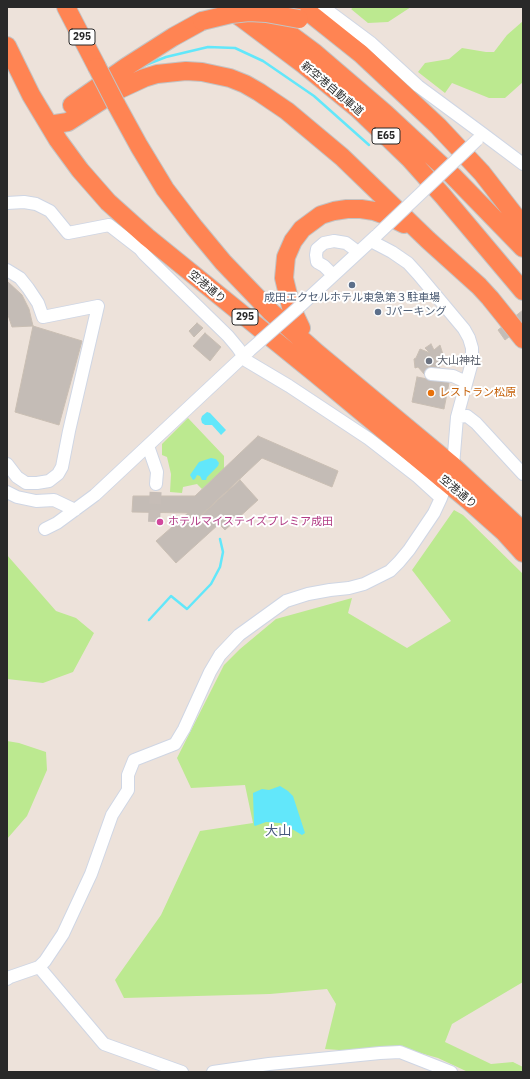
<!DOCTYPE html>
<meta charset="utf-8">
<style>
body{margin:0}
#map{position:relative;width:530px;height:1079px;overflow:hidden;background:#ede2da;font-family:"IBM Plex Sans",sans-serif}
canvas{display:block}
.frame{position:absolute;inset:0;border:8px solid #292929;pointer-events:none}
</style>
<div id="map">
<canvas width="530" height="1079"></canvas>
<div class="frame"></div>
</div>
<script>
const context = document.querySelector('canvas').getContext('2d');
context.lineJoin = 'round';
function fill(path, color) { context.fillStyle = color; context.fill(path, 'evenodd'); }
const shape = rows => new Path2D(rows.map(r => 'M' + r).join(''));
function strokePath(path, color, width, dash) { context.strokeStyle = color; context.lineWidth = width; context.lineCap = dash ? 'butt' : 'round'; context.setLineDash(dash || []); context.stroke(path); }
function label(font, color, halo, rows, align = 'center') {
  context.font = font + ' "IBM Plex Sans","Noto Sans JP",sans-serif'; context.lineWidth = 4; context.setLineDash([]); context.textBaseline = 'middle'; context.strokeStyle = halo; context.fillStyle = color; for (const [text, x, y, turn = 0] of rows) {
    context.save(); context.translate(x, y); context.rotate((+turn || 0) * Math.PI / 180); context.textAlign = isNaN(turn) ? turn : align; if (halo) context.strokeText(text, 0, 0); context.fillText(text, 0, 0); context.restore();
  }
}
fill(shape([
 [354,7,411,7,388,22,368,23,351,9],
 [523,21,523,82,505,98,489,98,452,83,445,93,418,72,425,63,449,59,462,48,486,52,494,52,507,35],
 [188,418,224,456,224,469,202,489,197,484,183,487,182,493,170,492,171,474,167,457,162,455,162,444],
 [454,510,463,515,523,574,523,982,452,1024,445,1042,491,1064,513,1062,523,1067,523,1072,468,1072,438,1058,395,1046,380,1053,325,1049,336,1004,327,989,270,994,124,998,115,980,161,915,200,831,253,823,245,785,191,788,177,758,224,665,240,649,276,619,352,598,348,613,407,648,451,621,412,570],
 [7,555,56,611,76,618,94,633,73,672,43,683,7,679],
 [7,741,19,743,46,752,47,770,27,816,7,839]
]), '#bce990');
fill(shape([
 [207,412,210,413,226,430,221,435,212,425,205,425,202,423,201,419,202,416],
 [211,458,216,459,219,463,218,466,207,477,206,480,202,480,200,476,197,475,195,479,193,480,190,475,199,462],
 [280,786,288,791,293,796,305,833,302,835,287,826,280,823,266,822,255,826,254,825,253,793,262,789,269,790]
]), '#62e7fa');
strokePath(shape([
 [143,66,166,57,208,47,235,48,263,61,314,96,369,145],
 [149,620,171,596,187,609,211,584,220,567,223,552,220,539]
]), '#62e7fa', 2.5);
const building = shape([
 [7,281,22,295,29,309,33,326,12,327,7,312,7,281],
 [523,310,523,326,505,340,498,330,523,310],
 [197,323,203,328,194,337,189,331,197,323],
 [33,326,82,341,59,425,15,412,33,326],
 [205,333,221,347,210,361,193,346,205,333],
 [431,344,434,350,440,345,446,364,439,363,440,370,433,371,434,366,425,375,418,367,415,368,414,359,416,358,420,349,430,353,425,348,431,344],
 [417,377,449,383,444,409,412,402,417,377],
 [258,436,338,471,332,487,262,458,195,521,188,513,132,512,133,496,195,496,258,436],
 [240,480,258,500,225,530,219,524,176,563,156,541,188,513,195,521,240,480]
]);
fill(building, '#c4bcb6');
strokePath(building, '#c9beb3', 1);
strokePath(shape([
 [154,522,156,484]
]), '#c6bdb7', 12, [12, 6]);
const minor = shape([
 [323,7,370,42,418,86,483,134,523,164],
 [7,203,24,202,36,204,50,211,68,233,109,225,140,249],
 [147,237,140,249,144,254,228,336,238,348,247,361,289,386,369,439,418,477,441,498],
 [7,270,20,278,28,288,38,303,43,317,98,306,69,431,62,467,58,474,49,481,37,483,26,483,17,477,7,464],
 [333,275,324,266,317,262,316,255,317,249,324,243,334,241,346,243,358,252],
 [299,307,376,236],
 [431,374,453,376,466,382],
 [457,417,467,416,476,423,523,474],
 [148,446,157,472,156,484],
 [7,492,17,497,36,501,54,500,75,510],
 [45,529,57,523,95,495,249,351],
 [39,967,104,1044,182,1072],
 [7,979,10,977,39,967,45,961,63,934,91,874,112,815,128,790,128,775,134,760,175,744,184,729,210,672,220,655,239,635,286,601,308,594,330,590,349,588,364,584,390,571,399,562,409,550,434,513,441,498,453,466,457,417,472,362,472,348,469,338,464,329,418,274,408,263,392,252,371,241],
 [213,1072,269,1064,380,1053,400,1052,451,1072]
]);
const highway = shape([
 [66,7,97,67],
 [225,7,243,19,303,64,358,109,382,132,410,159,443,196,523,291],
 [302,7,361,54,438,126,482,173,523,226],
 [257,10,315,53,385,113,453,176,523,248],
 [7,46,31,95,58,140,80,170,108,202,147,237,316,374,468,500,504,532,523,553],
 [116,104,139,146,165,189,194,227,223,262,271,312,317,353,453,466,523,531],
 [72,105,126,67,173,37,202,21],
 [49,125,68,122,118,90,144,78,157,74,186,71,202,72,230,78,245,84,259,92,287,111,342,157,428,240,479,286,490,298,523,339],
 [301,328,291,307,284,278,286,257,293,241,302,229,321,215,334,211,347,209,361,209,374,211,388,216,404,224]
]);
strokePath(minor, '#cfd6e4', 14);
strokePath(highway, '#c3c3c3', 20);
strokePath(minor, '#fff', 12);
strokePath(highway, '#ff8453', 18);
const minorBridge = shape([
 [378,234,477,140],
 [250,350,299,307]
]);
const highwayBridge = shape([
 [202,21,231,14,249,12,266,13,299,19],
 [97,67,116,104]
]);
strokePath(minorBridge, '#cfd6e4', 14, []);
strokePath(highwayBridge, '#c3c3c3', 20, []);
strokePath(minorBridge, '#fff', 12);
strokePath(highwayBridge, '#ff8453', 18);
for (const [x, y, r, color] of [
 [352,285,4,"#5c6f8a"],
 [378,312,4,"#5c6f8a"],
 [429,361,4,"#6b7280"],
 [431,393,4,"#e8710a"],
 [160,522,4,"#d1479c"]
]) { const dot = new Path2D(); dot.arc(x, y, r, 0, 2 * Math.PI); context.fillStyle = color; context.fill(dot); strokePath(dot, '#fff', 1.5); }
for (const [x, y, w] of [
 [82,37,26],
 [386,136,28],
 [245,317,26]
]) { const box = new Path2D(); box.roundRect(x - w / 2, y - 8, w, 16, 3); context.fillStyle = '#fff'; context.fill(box); strokePath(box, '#292929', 1); }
label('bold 10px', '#292929', null, [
 ["295",82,37],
 ["E65",386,136],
 ["295",245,317]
]);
label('11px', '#292929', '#fff', [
 ["新空港自動車道",332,89,40],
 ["空港通り",207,287,39],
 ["空港通り",458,492,40]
]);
label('11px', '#4e5e75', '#fff', [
 ["成田エクセルホテル東急第３駐車場",352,298],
 ["Jパーキング",386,312,"left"]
]);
label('11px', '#5b616d', '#fff', [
 ["大山神社",437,361]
], 'left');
label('11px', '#c56008', '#fff', [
 ["レストラン松原",439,393]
], 'left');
label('11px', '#b23c85', '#fff', [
 ["ホテルマイステイズプレミア成田",168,522]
], 'left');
label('13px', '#46587e', '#fff', [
 ["大山",278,831]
]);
</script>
